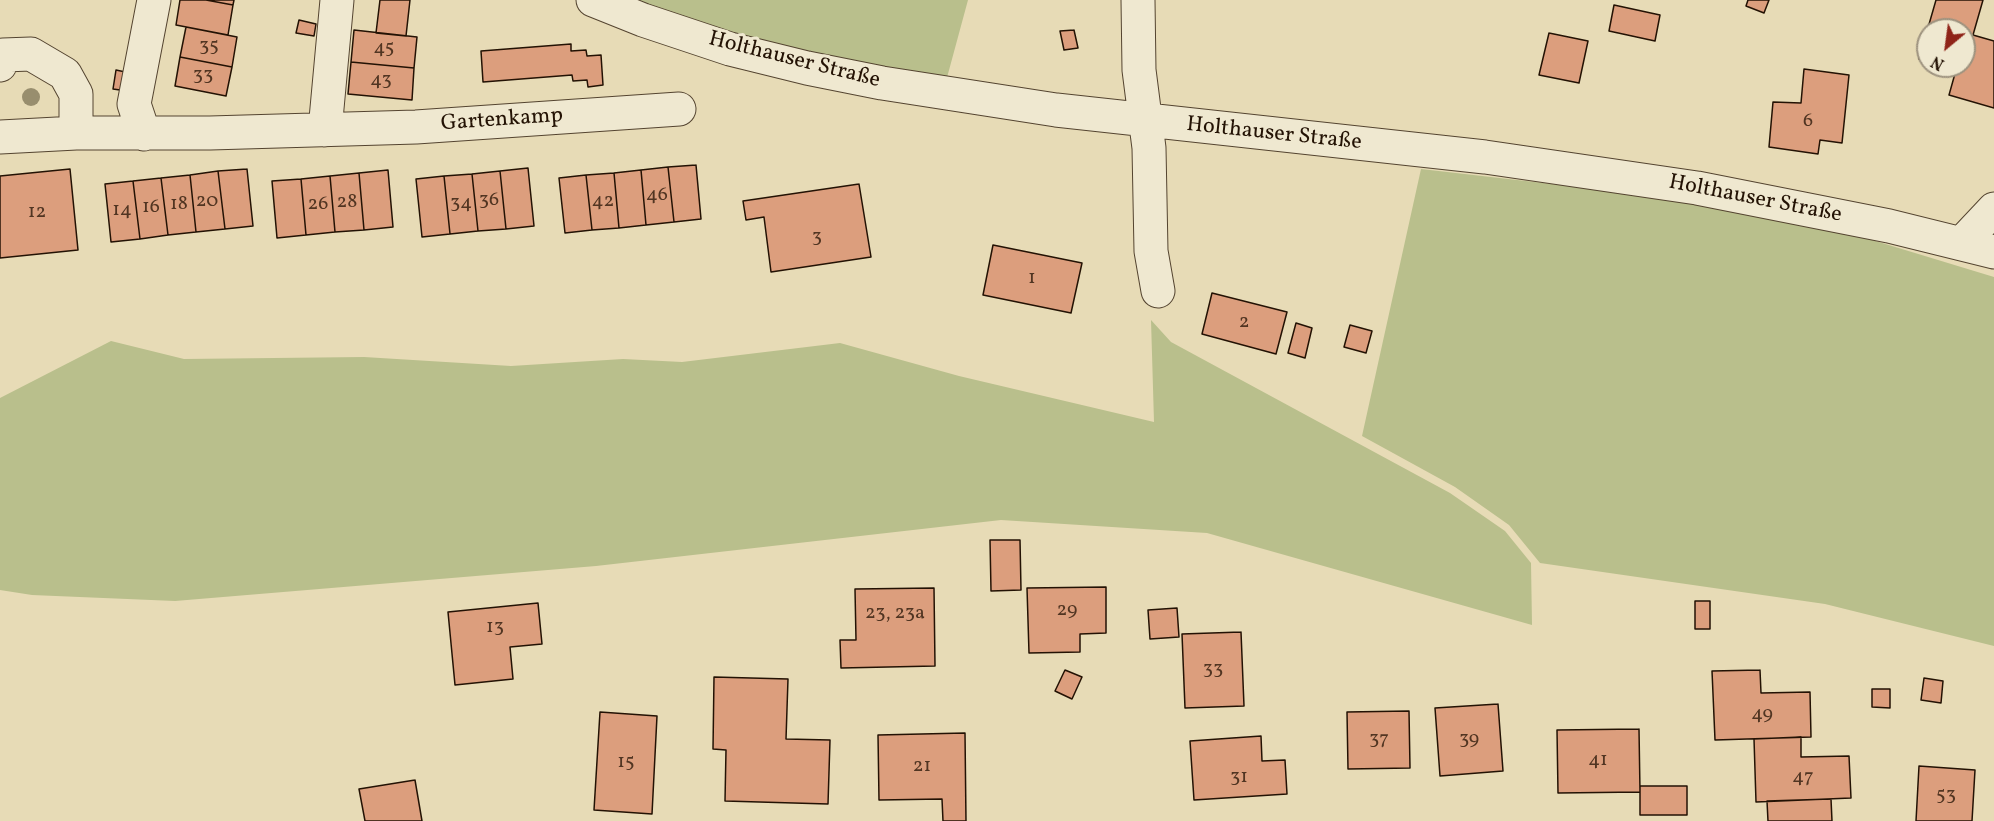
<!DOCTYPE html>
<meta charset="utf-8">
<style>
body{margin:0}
#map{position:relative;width:1994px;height:821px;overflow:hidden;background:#e7dbb6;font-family:Vollkorn,serif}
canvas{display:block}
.north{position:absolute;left:1916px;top:18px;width:60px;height:60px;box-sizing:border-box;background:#efe8d0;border:2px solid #9d927e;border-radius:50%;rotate:209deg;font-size:16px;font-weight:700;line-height:24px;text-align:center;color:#231204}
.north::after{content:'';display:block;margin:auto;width:21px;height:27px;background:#8f2418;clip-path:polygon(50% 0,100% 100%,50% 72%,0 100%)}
</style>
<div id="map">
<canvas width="1994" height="821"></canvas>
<div class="north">N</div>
</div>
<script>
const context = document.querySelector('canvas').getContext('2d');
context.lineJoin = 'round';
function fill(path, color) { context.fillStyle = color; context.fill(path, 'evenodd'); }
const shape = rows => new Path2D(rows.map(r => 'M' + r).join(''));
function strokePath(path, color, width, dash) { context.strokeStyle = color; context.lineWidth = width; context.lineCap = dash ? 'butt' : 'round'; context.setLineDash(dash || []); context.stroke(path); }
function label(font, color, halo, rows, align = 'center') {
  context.font = font + ' Vollkorn,serif'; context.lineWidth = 6; context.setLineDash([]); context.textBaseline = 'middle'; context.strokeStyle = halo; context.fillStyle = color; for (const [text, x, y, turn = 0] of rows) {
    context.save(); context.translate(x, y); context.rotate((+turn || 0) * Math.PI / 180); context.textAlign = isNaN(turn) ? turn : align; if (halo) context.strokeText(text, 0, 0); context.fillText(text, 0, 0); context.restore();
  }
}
fill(shape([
 [633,0,968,0,945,85,731,39],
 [1421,169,1622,192,1813,222,1994,277,1994,646,1825,604,1540,563,1509,525,1455,487,1362,436],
 [1151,320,1171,342,1450,493,1505,531,1531,563,1532,625,1207,533,1001,520,596,566,175,601,32,595,0,590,0,398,111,341,184,359,364,357,511,366,623,359,682,362,840,343,959,376,1154,422]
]), '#b9bf8c');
const building = shape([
 [180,0,206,0,233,5,228,35,176,25,180,0],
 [206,0,234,0,233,5,206,0],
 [380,0,410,0,406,36,376,33,380,0],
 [1748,0,1769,0,1764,13,1746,6,1748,0],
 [1936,0,1983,0,1973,35,1994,41,1994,108,1949,95,1956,70,1942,66,1964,66,1964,30,1928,30,1928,62,1919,59,1936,0],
 [1614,5,1660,15,1655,41,1609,31,1614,5],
 [299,20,316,24,314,36,296,33,299,20],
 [186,27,237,37,232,67,180,57,186,27],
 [354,30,417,37,414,68,351,62,354,30],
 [1074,30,1078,48,1064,50,1060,31,1074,30],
 [1549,33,1588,41,1579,83,1539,75,1549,33],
 [571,44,571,51,586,50,587,56,601,55,603,85,588,87,587,80,573,81,572,75,483,82,481,51,571,44],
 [180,57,232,67,226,96,175,86,180,57],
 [351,62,414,68,412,100,348,94,351,62],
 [1804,69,1849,75,1842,143,1820,140,1818,154,1769,147,1773,102,1801,103,1804,69],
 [116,70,130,73,127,91,113,89,116,70],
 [696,165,701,219,674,222,668,167,696,165],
 [668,167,674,222,646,225,641,170,668,167],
 [528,168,534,226,506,229,500,171,528,168],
 [70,169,78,250,0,258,0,176,70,169],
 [247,169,253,226,225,229,218,171,247,169],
 [388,170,393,227,364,230,359,173,388,170],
 [641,170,646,225,619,228,614,173,641,170],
 [218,171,225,229,196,232,190,175,218,171],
 [500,171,506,229,478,231,472,174,500,171],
 [359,173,364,230,335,232,330,176,359,173],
 [614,173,619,228,592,230,586,175,614,173],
 [472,174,478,231,450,234,444,176,472,174],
 [190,175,196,232,168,235,161,178,190,175],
 [586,175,592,230,565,233,559,178,586,175],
 [330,176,335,232,306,235,301,179,330,176],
 [444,176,450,234,422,237,416,179,444,176],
 [161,178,168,235,140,239,133,181,161,178],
 [301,179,306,235,277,238,272,181,301,179],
 [133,181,140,239,111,242,105,184,133,181],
 [859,184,871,257,771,272,764,217,746,220,743,201,859,184],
 [993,245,1082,263,1071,313,983,295,993,245],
 [1212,293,1287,312,1276,354,1202,334,1212,293],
 [1296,323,1312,328,1305,358,1288,353,1296,323],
 [1350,325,1372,331,1366,353,1344,347,1350,325],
 [990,540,1020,540,1021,590,991,591,990,540],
 [1106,587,1106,633,1080,634,1080,652,1029,653,1027,588,1106,587],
 [934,588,935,666,841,668,840,640,856,640,855,589,934,588],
 [1695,601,1710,601,1710,629,1695,629,1695,601],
 [538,603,542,644,510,647,513,679,455,685,448,612,538,603],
 [1177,608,1179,637,1150,639,1148,610,1177,608],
 [1241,632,1244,706,1185,708,1182,634,1241,632],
 [1065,670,1082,677,1072,699,1055,691,1065,670],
 [1760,670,1761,693,1810,692,1811,737,1715,740,1712,671,1760,670],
 [714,677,788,679,786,739,830,740,828,804,725,801,726,750,713,749,714,677],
 [1924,678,1943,681,1941,703,1921,700,1924,678],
 [1872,689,1890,689,1890,708,1872,707,1872,689],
 [1498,704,1503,771,1440,776,1435,708,1498,704],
 [1409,711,1410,768,1348,769,1347,712,1409,711],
 [600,712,657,716,652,814,594,810,600,712],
 [1639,729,1640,792,1558,793,1557,730,1639,729],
 [965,733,966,821,943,821,942,799,879,800,878,735,965,733],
 [1261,736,1262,761,1285,760,1287,794,1194,800,1190,741,1261,736],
 [1801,737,1801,757,1849,756,1851,798,1756,802,1754,739,1801,737],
 [1919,766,1975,770,1972,821,1916,821,1919,766],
 [415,780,422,821,365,821,359,789,415,780],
 [1640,786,1687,786,1687,815,1640,815,1640,786],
 [1831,799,1832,821,1768,821,1767,801,1831,799]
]);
fill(building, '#dc9e7d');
strokePath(building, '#231204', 1.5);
const minor = shape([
 [593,0,643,20,730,49,807,68,882,83,1056,110,1485,157,1697,188,1889,226,1994,252],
 [1138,0,1139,70,1149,148,1151,251,1158,291],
 [0,65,3,55,31,54,65,74,76,94,76,133],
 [325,130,337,0],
 [144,134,134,104,154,0],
 [0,137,76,133,210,133,416,127,679,109],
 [1962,243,1994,209]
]);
strokePath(minor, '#544430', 35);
strokePath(minor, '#efe8d0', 33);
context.fillStyle = '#988e6e';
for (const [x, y] of [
 [31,97]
]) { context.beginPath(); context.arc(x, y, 9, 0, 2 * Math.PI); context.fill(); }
label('20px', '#513522', null, [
 ["35",209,47],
 ["45",384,49],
 ["33",203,76],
 ["43",381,81],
 ["6",1808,122],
 ["46",657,196],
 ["36",489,201],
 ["20",207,202],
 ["42",603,202],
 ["28",347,203],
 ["34",461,204],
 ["18",179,205],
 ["26",318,205],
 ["16",151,208],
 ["14",122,211],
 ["12",37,213],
 ["3",817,238],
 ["1",1032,279],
 ["2",1244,323],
 ["29",1067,611],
 ["23, 23a",895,614],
 ["13",495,628],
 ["33",1213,670],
 ["49",1762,715],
 ["37",1379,740],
 ["39",1469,740],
 ["41",1598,761],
 ["15",626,763],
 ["21",922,767],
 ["31",1239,778],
 ["47",1803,778],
 ["53",1946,796]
]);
label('22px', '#231204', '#efe8d0', [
 ["Holthauser Straße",794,61,14],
 ["Gartenkamp",502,121,-4],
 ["Holthauser Straße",1274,135,6],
 ["Holthauser Straße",1755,200,11]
]);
</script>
